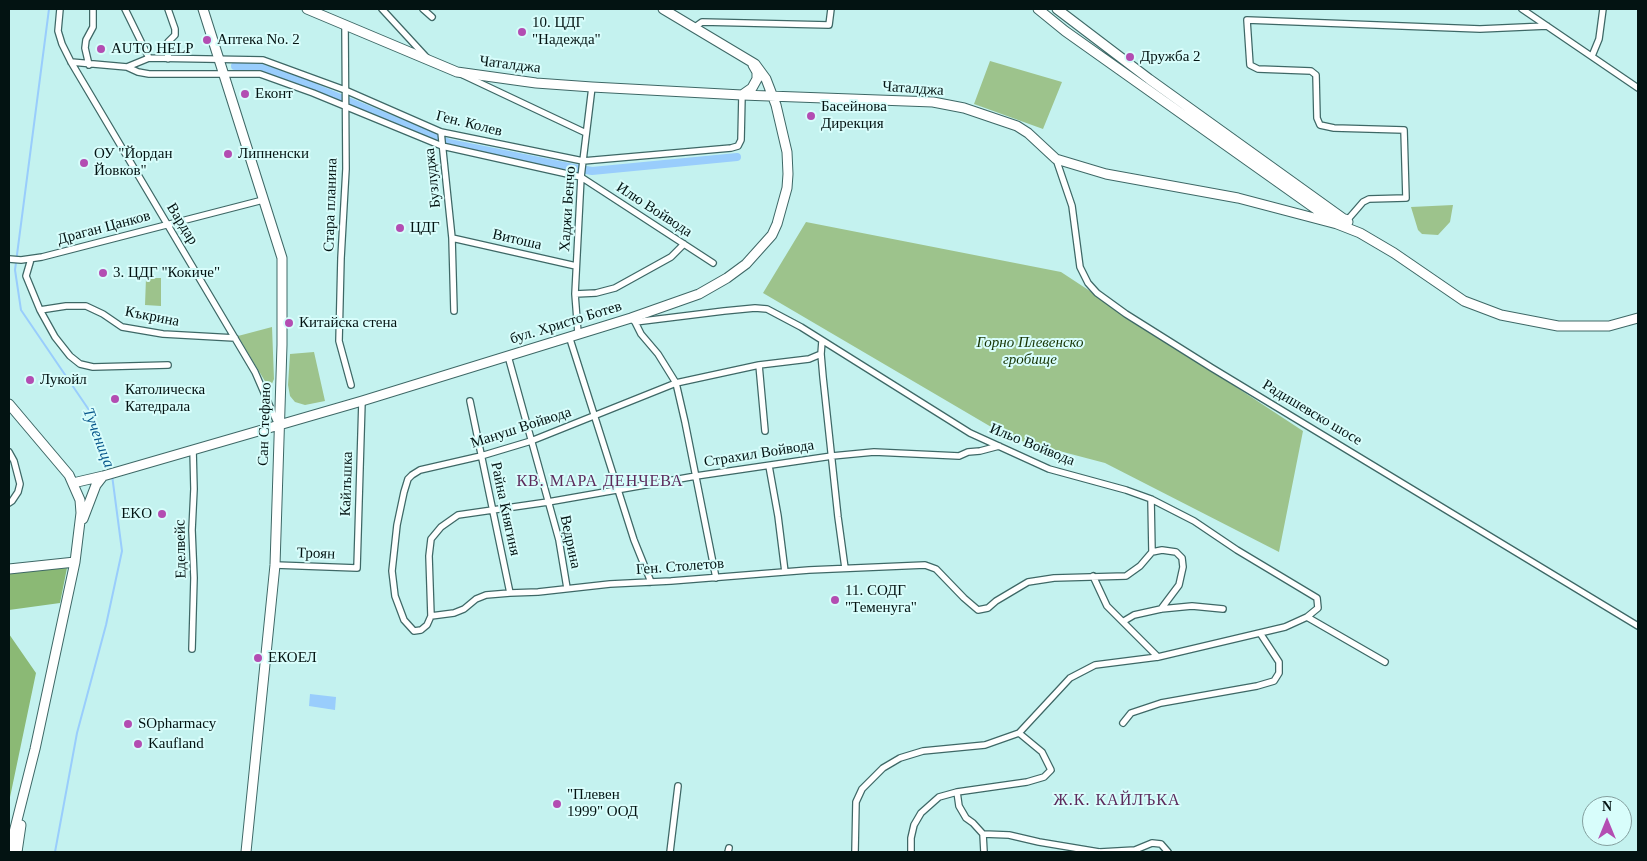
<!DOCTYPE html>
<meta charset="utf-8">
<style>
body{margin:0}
#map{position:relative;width:1647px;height:861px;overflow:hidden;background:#c4f2ef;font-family:"Times New Roman",serif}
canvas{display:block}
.frame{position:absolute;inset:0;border:10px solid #031312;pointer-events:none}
.north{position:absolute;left:1582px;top:796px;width:50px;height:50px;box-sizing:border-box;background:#d8fdfb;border:1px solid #839f9e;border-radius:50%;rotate:0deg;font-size:14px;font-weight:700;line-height:20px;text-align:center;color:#031312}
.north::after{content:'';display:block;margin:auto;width:18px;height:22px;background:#b34db2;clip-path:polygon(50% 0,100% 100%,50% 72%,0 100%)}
</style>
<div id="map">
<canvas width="1647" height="861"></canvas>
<div class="frame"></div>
<div class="north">N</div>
</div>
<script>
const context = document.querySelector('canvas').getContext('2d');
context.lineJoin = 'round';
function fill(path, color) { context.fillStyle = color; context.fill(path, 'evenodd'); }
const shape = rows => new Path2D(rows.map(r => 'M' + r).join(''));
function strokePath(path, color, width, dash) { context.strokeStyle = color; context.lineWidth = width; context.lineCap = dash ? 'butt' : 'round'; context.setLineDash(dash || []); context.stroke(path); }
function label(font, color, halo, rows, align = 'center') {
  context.font = font + ' "Times New Roman",serif'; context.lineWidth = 4; context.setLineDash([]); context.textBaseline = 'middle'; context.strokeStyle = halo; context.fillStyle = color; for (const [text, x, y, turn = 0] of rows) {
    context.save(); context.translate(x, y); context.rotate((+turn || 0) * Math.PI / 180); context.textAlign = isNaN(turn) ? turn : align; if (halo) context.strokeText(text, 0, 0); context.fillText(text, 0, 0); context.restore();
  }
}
fill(shape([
 [990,61,1062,82,1043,129,974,104],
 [1453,205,1450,222,1438,235,1422,234,1418,230,1411,207],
 [806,222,1061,272,1303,431,1279,552,1105,463,1010,438,763,293],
 [146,278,161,278,161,306,145,305],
 [272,327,274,379,271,386,266,383,238,336],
 [314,352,325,401,305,405,295,402,290,396,288,385,290,354]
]), '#9dc38c');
fill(shape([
 [67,568,60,603,9,610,9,572],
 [9,634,36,673,9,802]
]), '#8bb975');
fill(shape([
 [310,694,336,697,335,710,309,706]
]), '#99cdfc');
strokePath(shape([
 [49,9,15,270,21,310,89,410,111,471],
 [55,852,77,733,106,625,122,551,112,475]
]), '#99cdfc', 2);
strokePath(shape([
 [235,66,256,66,304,83,449,143,574,168,592,171,737,157]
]), '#99cdfc', 8);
const street = shape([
 [60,9,58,31,62,44,71,62,255,372,278,425],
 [125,9,149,58],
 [382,9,428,59],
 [423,9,432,17],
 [1522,9,1638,88],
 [345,25,346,169,341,258,339,341,351,385],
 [695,27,702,22,829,25,831,9],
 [1592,56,1599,39,1603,9],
 [168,59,168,42,175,35,175,29,168,9],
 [71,62,127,67,138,72,149,74,260,74,313,93,442,146,581,177,713,263],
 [89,65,85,48,86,40,93,27,93,9],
 [127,67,149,58,263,60,345,90,441,132,583,161,731,148,738,146,741,140,742,95],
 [463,75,586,133],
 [441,132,452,238,454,311],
 [1056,159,1072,206,1080,267,1088,283,1097,293,1126,314,1212,368,1638,626],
 [1345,219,1350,217,1363,202,1369,199,1406,198,1404,130,1334,128,1320,125,1317,118,1316,75,1311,71,1258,69,1250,65,1247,20,1480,29,1547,26],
 [452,238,576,266],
 [9,259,21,260,42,257,263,200],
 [31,259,26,276,40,310,55,337,70,356,80,364,93,367,168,365],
 [575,294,596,293,615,288,671,257,684,244],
 [40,310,66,306,86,306,103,314,122,327,163,334,235,338],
 [631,318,635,322,724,311,755,308,767,309,801,327,970,433,1049,469,1126,490,1151,499,1194,521,1237,550,1317,598,1318,608,1307,617,1385,662],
 [635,322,641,334,658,354,676,383,685,422,716,578],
 [578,333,575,294,581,177,592,87],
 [569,336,634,540,651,582],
 [822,341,821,354,823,377,838,517,845,568],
 [821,354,809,359,759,365,676,383,531,441,481,456,420,470,412,475,408,479,404,492,397,525,392,571,395,596,404,620,414,631,421,630,427,625,431,616,429,556,431,539,441,527,458,515,548,502,696,476,832,456,874,452,959,456,968,452,980,451,999,446],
 [508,356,559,540,567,588],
 [759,365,765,431],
 [470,401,510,593],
 [9,452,14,461,20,484,18,492,12,501,9,503],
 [769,466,778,516,785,572],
 [1152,552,1162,550,1176,552,1182,558,1183,567,1179,585,1161,609],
 [275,565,357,568,362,401],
 [1093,576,1107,606,1158,657],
 [431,616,454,613,464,609,476,599,486,595,510,593,538,592,610,584,671,581,809,570,925,565,936,569,964,598,978,610,988,608,996,601,1028,582,1054,578,1126,576,1140,566,1152,552,1151,499],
 [1124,621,1134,615,1161,609,1192,606,1223,609],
 [192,649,194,578,192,530,194,489,193,449],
 [1123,723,1131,713,1161,703,1257,686,1274,681,1279,673,1279,662,1260,633],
 [1019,733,1042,752,1051,770,1044,777,1027,782,957,792,959,806,966,818,973,823,983,834,1009,835,1039,842,1099,852],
 [983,834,984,852],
 [670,852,678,786],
 [728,852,729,848],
 [855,852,856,802,862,789,883,768,900,758,923,751,985,745,1019,733,1070,678,1095,665,1158,657,1285,627,1307,617],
 [911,852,911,838,914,825,921,813,939,797,957,792],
 [1100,852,1135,850,1152,843,1161,844,1168,852]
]);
const secondary = shape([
 [203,9,282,258,282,345,275,565,246,852],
 [307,9,457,72,536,83,592,87,742,95,933,102,964,108,1017,126,1028,133,1056,159,1106,174,1238,198,1337,224,1345,219],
 [1038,9,1065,31,1337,224,1360,233,1394,253,1464,301,1501,315,1558,326,1609,326,1638,318],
 [1057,9,1149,79,1348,222],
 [742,95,752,88,757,79,757,72,753,65],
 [9,404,69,475,80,500,81,513,75,562,35,749,9,852],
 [73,483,103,476,362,401,631,318,699,294,727,278,746,264,772,235,777,224,787,188,788,174,787,152,776,105,766,79,755,64,663,9],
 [83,519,96,485,103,476],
 [9,569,75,562],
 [17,852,21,825]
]);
strokePath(street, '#3e6866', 8);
strokePath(secondary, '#3e6866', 11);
strokePath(street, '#fff', 5.5);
strokePath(secondary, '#fff', 9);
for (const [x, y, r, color] of [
 [522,32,5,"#b34db2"],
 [207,40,5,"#b34db2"],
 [101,49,5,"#b34db2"],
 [1130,57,5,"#b34db2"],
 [245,94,5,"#b34db2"],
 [811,116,5,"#b34db2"],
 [228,154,5,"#b34db2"],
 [84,163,5,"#b34db2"],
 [400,228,5,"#b34db2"],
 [103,273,5,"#b34db2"],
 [289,323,5,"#b34db2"],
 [30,380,5,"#b34db2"],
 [115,399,5,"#b34db2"],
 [162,514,5,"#b34db2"],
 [835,600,5,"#b34db2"],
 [258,658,5,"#b34db2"],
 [128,724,5,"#b34db2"],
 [138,744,5,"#b34db2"],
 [557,804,5,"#b34db2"]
]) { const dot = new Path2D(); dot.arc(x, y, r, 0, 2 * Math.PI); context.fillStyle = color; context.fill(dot); strokePath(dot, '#d8fdfb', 2); }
label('15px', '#031312', '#d8fdfb', [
 ["10. ЦДГ",532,23],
 ["\"Надежда\"",532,40],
 ["Аптека No. 2",217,40],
 ["AUTO HELP",111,49],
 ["Дружба 2",1140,57],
 ["Еконт",255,94],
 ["Басейнова",821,107],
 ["Дирекция",821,124],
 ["ОУ \"Йордан",94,154],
 ["Йовков\"",94,171],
 ["Липненски",238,154],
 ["ЦДГ",410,228],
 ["3. ЦДГ \"Кокиче\"",113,273],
 ["Китайска стена",299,323],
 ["Лукойл",40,380],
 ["Католическа",125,390],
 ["Катедрала",125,407],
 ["EKO",152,514,"right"],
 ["11. СОДГ",845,591],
 ["\"Теменуга\"",845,608],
 ["ЕКОЕЛ",268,658],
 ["SOpharmacy",138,724],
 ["Kaufland",148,744],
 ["\"Плевен",567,795],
 ["1999\" ООД",567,812]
], 'left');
label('15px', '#031312', '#d8fdfb', [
 ["Чаталджа",510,65,7],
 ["Чаталджа",913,89,4],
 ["Ген. Колев",469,124,14],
 ["Бузлуджа",433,178,-96],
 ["Стара планина",331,205,-88],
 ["Хаджи Бенчо",568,209,-86],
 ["Илю Войвода",654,210,33],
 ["Вардар",182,224,58],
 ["Драган Цанков",104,228,-15],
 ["Витоша",517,240,13],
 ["Къкрина",152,317,11],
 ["бул. Христо Ботев",566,323,-17],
 ["Радишевско шосе",1312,413,31],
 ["Сан Стефано",265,424,-88],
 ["Мануш Войвода",521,428,-18],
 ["Ильо Войвода",1032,445,22],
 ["Страхил Войвода",759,454,-9],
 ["Кайлъшка",347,484,-88],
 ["Райна Княгиня",505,509,78],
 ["Ведрина",570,542,78],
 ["Еделвейс",181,549,-91],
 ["Троян",316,554,2],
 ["Ген. Столетов",680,567,-4]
]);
label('italic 15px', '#163403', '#d8fdfb', [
 ["Горно Плевенско",1030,343],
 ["гробище",1030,360]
]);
label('italic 16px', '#06568b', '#d8fdfb', [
 ["Тученица",98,438,69]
]);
context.letterSpacing = '1px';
label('16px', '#5c2a5b', '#d8fdfb', [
 ["КВ. МАРА ДЕНЧЕВА",600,482],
 ["Ж.К. КАЙЛЪКА",1117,801]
]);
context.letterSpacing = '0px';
</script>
